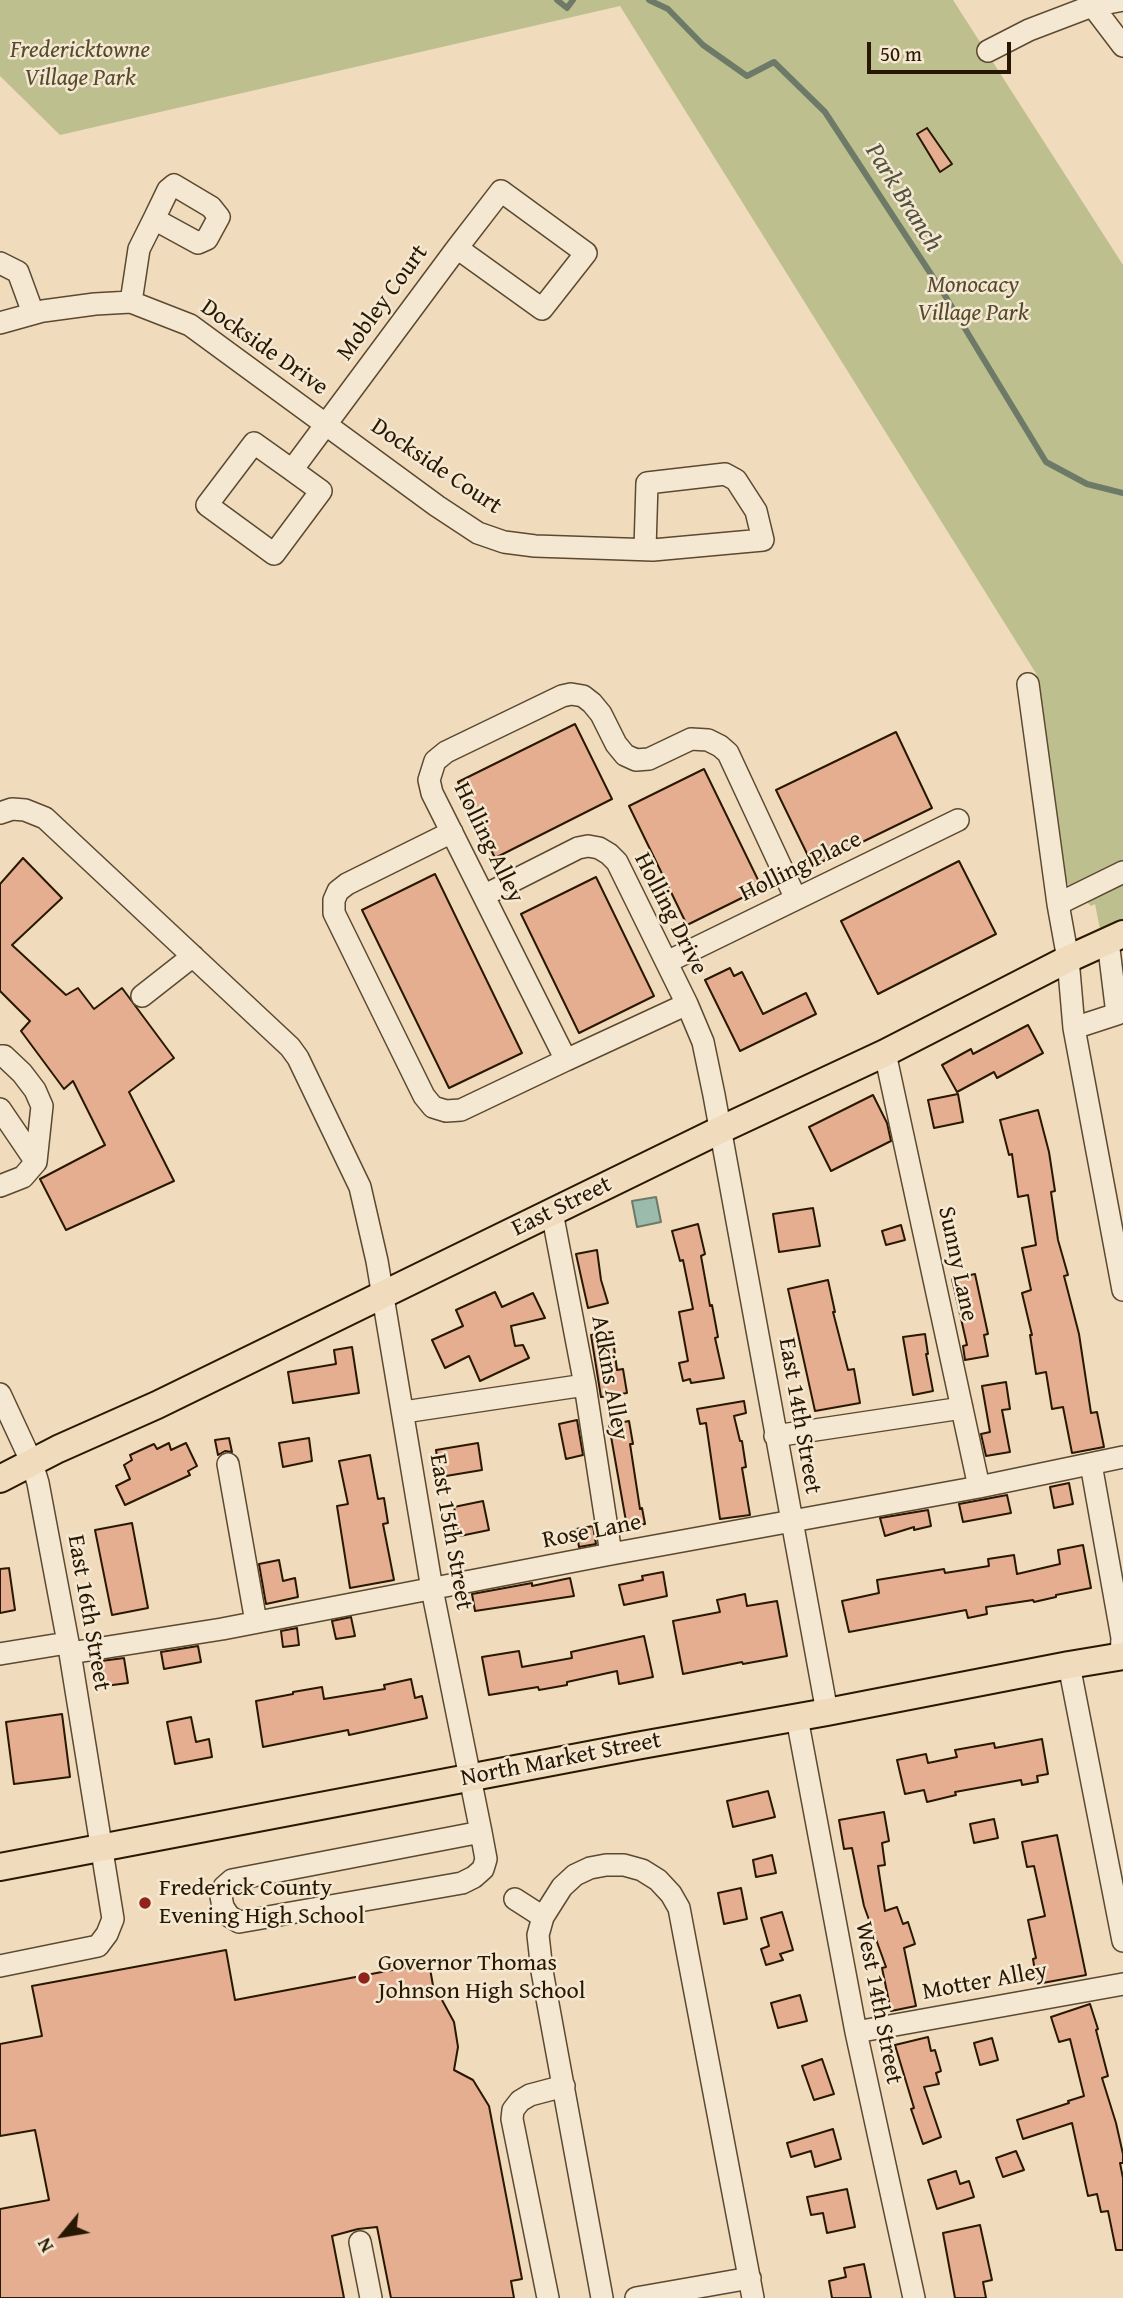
<!DOCTYPE html>
<style>
body{margin:0}
#map{position:relative;width:1123px;height:2298px;overflow:hidden;background:#f0dbbc;font-family:"Gentium Book Plus",serif}
canvas{display:block}
.north{position:absolute;left:28px;top:2200px;width:70px;height:70px;-webkit-text-stroke:5px #f5e8d3;paint-order:stroke;rotate:240deg;font-size:19px;font-weight:700;line-height:28px;text-align:center;color:#291801}
.north::after{content:'';display:block;margin:auto;width:24px;height:32px;background:#291801;clip-path:polygon(50% 0,100% 100%,50% 72%,0 100%)}
.scale{position:absolute;left:867px;top:42px;width:144px;height:32px;box-sizing:border-box;border:4px solid #291801;border-top:0;padding-left:9px;font-size:21px;line-height:24px;white-space:nowrap;color:#291801;-webkit-text-stroke:5px #f5e8d3;paint-order:stroke}
</style>
<div id="map">
<canvas width="1123" height="2298"></canvas>
<div class="north">N</div>
<div class="scale">50 m</div>
</div>
<script>
const context = document.querySelector('canvas').getContext('2d');
context.lineJoin = 'round';
function fill(path, color) { context.fillStyle = color; context.fill(path, 'evenodd'); }
const shape = rows => new Path2D(rows.map(r => 'M' + r).join(''));
function strokePath(path, color, width, dash) { context.strokeStyle = color; context.lineWidth = width; context.lineCap = dash ? 'butt' : 'round'; context.setLineDash(dash || []); context.stroke(path); }
function label(font, color, halo, rows, align = 'center') {
  context.font = font + ' "Gentium Book Plus",serif'; context.lineWidth = 5; context.setLineDash([]); context.textBaseline = 'middle'; context.strokeStyle = halo; context.fillStyle = color; for (const [text, x, y, turn = 0] of rows) {
    context.save(); context.translate(x, y); context.rotate((+turn || 0) * Math.PI / 180); context.textAlign = isNaN(turn) ? turn : align; if (halo) context.strokeText(text, 0, 0); context.fillText(text, 0, 0); context.restore();
  }
}
fill(shape([
 [0,0,953,0,1123,265,1123,934,1103,944,1095,904,1091,906,1063,879,1037,675,620,6,60,135,0,76]
]), '#bdbf8e');
const water = shape([
 [656,1197,661,1222,637,1227,632,1201,656,1197]
]);
fill(water, '#9bbbad');
strokePath(water, '#6d7a68', 2);
strokePath(shape([
 [557,0,567,8,573,0],
 [649,0,668,9,703,45,747,76,774,62,825,112,944,294,1046,462,1087,484,1123,493]
]), '#6d7a68', 6);
const building = shape([
 [927,128,952,164,940,172,917,134,927,128],
 [575,724,612,799,495,858,458,782,575,724],
 [896,732,932,808,813,866,776,790,896,732],
 [704,769,762,888,687,925,629,806,704,769],
 [23,858,62,898,12,945,66,995,78,988,94,1009,122,988,174,1058,129,1092,174,1181,66,1230,40,1179,105,1145,73,1081,64,1089,21,1031,30,1021,0,991,0,884,23,858],
 [959,861,996,934,878,994,841,921,959,861],
 [435,874,522,1053,449,1088,362,910,435,874],
 [596,877,654,996,579,1033,521,914,596,877],
 [730,968,734,976,742,972,763,1014,806,993,816,1014,740,1051,705,980,730,968],
 [1028,1025,1043,1053,997,1078,994,1072,957,1092,942,1065,971,1049,973,1054,1028,1025],
 [958,1094,963,1122,934,1128,928,1100,958,1094],
 [873,1095,887,1123,891,1141,831,1171,809,1127,873,1095],
 [1038,1110,1049,1152,1055,1191,1051,1192,1058,1240,1068,1275,1064,1276,1079,1334,1091,1413,1097,1412,1104,1447,1072,1453,1063,1407,1052,1409,1046,1372,1036,1374,1030,1335,1032,1335,1022,1293,1031,1290,1022,1248,1036,1245,1028,1195,1018,1197,1012,1154,1009,1155,1000,1120,1038,1110],
 [813,1208,820,1246,779,1252,773,1214,813,1208],
 [698,1224,705,1254,701,1256,710,1306,712,1305,718,1337,715,1338,724,1378,691,1383,690,1379,683,1381,679,1363,688,1361,679,1312,693,1309,683,1260,680,1261,672,1231,698,1224],
 [901,1225,905,1240,886,1245,882,1231,901,1225],
 [597,1250,601,1280,608,1303,588,1308,576,1254,597,1250],
 [975,1274,988,1334,984,1335,988,1356,965,1360,963,1346,967,1345,952,1279,975,1274],
 [828,1280,835,1312,833,1312,848,1370,854,1369,860,1403,815,1411,788,1289,828,1280],
 [495,1292,502,1307,533,1293,545,1318,511,1326,515,1346,523,1345,529,1358,480,1381,469,1356,445,1368,432,1340,463,1326,456,1310,495,1292],
 [612,1332,617,1370,623,1369,627,1393,601,1397,591,1335,612,1332],
 [925,1334,928,1354,926,1354,933,1391,913,1395,903,1337,925,1334],
 [352,1347,359,1393,293,1403,288,1372,336,1364,334,1350,352,1347],
 [1006,1382,1010,1409,1002,1410,1010,1452,986,1456,981,1434,990,1432,982,1386,1006,1382],
 [744,1401,746,1413,734,1416,740,1441,742,1441,746,1467,742,1468,750,1515,720,1519,706,1423,700,1424,697,1409,744,1401],
 [577,1420,583,1455,566,1459,559,1424,577,1420],
 [629,1421,633,1444,630,1444,640,1509,642,1508,645,1524,627,1527,609,1425,629,1421],
 [229,1438,232,1452,225,1451,218,1455,215,1440,229,1438],
 [309,1438,312,1461,283,1467,279,1443,309,1438],
 [169,1443,171,1450,186,1443,197,1466,188,1471,190,1475,125,1505,116,1486,130,1479,124,1465,132,1460,130,1455,154,1444,157,1449,169,1443],
 [478,1443,482,1470,440,1477,436,1450,478,1443],
 [370,1455,378,1499,384,1498,388,1523,383,1524,394,1580,350,1588,337,1506,348,1504,339,1461,370,1455],
 [1069,1483,1073,1504,1054,1508,1050,1487,1069,1483],
 [1007,1495,1011,1513,963,1522,959,1504,1007,1495],
 [483,1501,489,1530,460,1536,454,1507,483,1501],
 [928,1510,931,1526,914,1530,914,1527,885,1536,880,1518,928,1510],
 [132,1523,148,1608,112,1615,95,1530,132,1523],
 [593,1526,596,1544,579,1547,576,1529,593,1526],
 [1083,1545,1091,1588,1056,1595,1056,1597,1034,1602,1033,1600,986,1607,987,1614,968,1618,966,1610,849,1632,842,1601,879,1593,877,1580,944,1569,945,1573,989,1566,988,1559,1014,1555,1017,1574,1060,1564,1058,1550,1083,1545],
 [279,1560,283,1581,295,1578,298,1597,266,1604,259,1564,279,1560],
 [9,1568,15,1610,0,1613,0,1569,9,1568],
 [663,1572,667,1596,624,1605,619,1585,643,1580,642,1576,663,1572],
 [570,1578,574,1596,475,1611,472,1594,532,1583,532,1586,570,1578],
 [745,1594,747,1606,777,1601,787,1656,743,1664,742,1662,683,1674,673,1621,720,1612,717,1600,745,1594],
 [351,1617,355,1636,336,1639,332,1621,351,1617],
 [297,1628,299,1645,283,1647,281,1631,297,1628],
 [644,1636,653,1677,619,1684,617,1671,567,1682,567,1685,539,1690,538,1687,489,1695,482,1657,519,1651,522,1667,572,1658,571,1652,644,1636],
 [198,1646,201,1662,164,1669,161,1652,198,1646],
 [124,1658,128,1683,105,1686,101,1661,124,1658],
 [411,1679,415,1698,422,1696,427,1718,349,1735,348,1730,263,1747,256,1701,293,1694,293,1692,322,1687,324,1699,385,1689,384,1685,411,1679],
 [62,1714,70,1777,14,1784,6,1722,62,1714],
 [191,1717,196,1742,209,1739,212,1757,175,1764,167,1722,191,1717],
 [1042,1739,1048,1774,1037,1776,1038,1782,1022,1785,1021,1780,955,1792,956,1795,927,1802,924,1790,905,1794,897,1760,926,1754,928,1763,957,1757,955,1750,994,1743,995,1748,1042,1739],
 [768,1791,775,1817,733,1827,727,1801,768,1791],
 [884,1812,889,1841,882,1843,885,1865,878,1866,885,1911,897,1907,903,1924,908,1922,915,1944,904,1948,916,2006,891,2011,882,1968,886,1967,864,1906,852,1848,844,1849,839,1820,884,1812],
 [994,1819,998,1838,974,1843,970,1824,994,1819],
 [1057,1835,1086,1975,1037,1984,1033,1959,1036,1958,1028,1920,1045,1916,1034,1866,1027,1867,1022,1842,1057,1835],
 [772,1855,776,1873,756,1877,753,1860,772,1855],
 [741,1888,747,1919,724,1924,718,1893,741,1888],
 [782,1912,793,1950,780,1954,783,1960,766,1965,761,1949,769,1946,761,1918,782,1912],
 [226,1950,235,2000,429,1963,434,1991,442,2000,454,2022,458,2047,454,2070,473,2080,489,2106,522,2279,511,2281,514,2298,391,2298,377,2227,358,2229,332,2236,344,2298,0,2298,0,2209,49,2200,35,2130,0,2136,0,2044,42,2036,32,1986,226,1950],
 [800,1995,807,2021,778,2028,771,2003,800,1995],
 [1090,2004,1098,2029,1096,2030,1108,2076,1102,2078,1116,2123,1123,2154,1123,2163,1120,2163,1123,2178,1123,2250,1116,2250,1108,2211,1101,2212,1097,2194,1088,2196,1072,2123,1023,2139,1017,2120,1069,2103,1068,2101,1084,2096,1070,2039,1059,2042,1051,2017,1090,2004],
 [928,2037,931,2051,935,2050,941,2071,936,2073,939,2084,924,2087,941,2137,923,2144,911,2109,914,2108,895,2045,928,2037],
 [992,2038,998,2060,980,2065,974,2043,992,2038],
 [822,2059,834,2094,814,2100,802,2066,822,2059],
 [833,2129,841,2159,815,2167,811,2151,791,2157,787,2143,833,2129],
 [1016,2151,1024,2170,1003,2177,996,2158,1016,2151],
 [956,2171,960,2184,969,2181,974,2197,937,2209,928,2180,956,2171],
 [847,2189,855,2227,827,2233,823,2213,811,2215,807,2197,847,2189],
 [980,2225,992,2280,983,2282,986,2298,955,2298,943,2233,980,2225],
 [864,2264,871,2298,832,2298,829,2281,846,2277,844,2268,864,2264]
]);
fill(building, '#e5ae91');
strokePath(building, '#291801', 2);
const minor = shape([
 [1088,0,1123,46],
 [988,51,1029,30,1092,6,1123,0],
 [0,263,18,272,33,313],
 [131,302,139,249,154,219,168,190,174,185,211,207,219,217,207,239,198,243,154,219],
 [0,323,43,311,95,304,131,302,190,325,437,506,478,533,504,542,535,546,653,550,763,540,756,511,736,480,725,474,647,483,645,549],
 [292,470,254,443,207,505,274,554,321,491,292,470,457,248,501,191,586,253,542,309,457,248],
 [1028,684,1058,904],
 [0,813,12,809,25,810,45,818,290,1047,298,1058,360,1187,377,1261,432,1589,481,1832,486,1859,483,1869,474,1877,462,1883,239,1922,229,1916,223,1907,221,1896,224,1887,232,1880,481,1832],
 [452,832,347,884,338,891,334,900,334,913,424,1096,433,1107,446,1111,461,1110,566,1060],
 [1123,872,1058,904,1068,959,1074,1028,1123,1290],
 [485,895,578,848,588,846,599,848,609,854,617,862,687,1004,703,1042,714,1095,827,1712],
 [667,962,958,820],
 [142,996,193,956],
 [687,1004,566,1060,432,793,429,780,435,761,446,752,562,696,571,694,583,696,592,703,601,714,616,744,625,755,636,760,649,759,691,739,708,740,720,746,728,753,796,899],
 [1074,1028,1117,1014,1108,941],
 [885,1053,979,1487],
 [0,1056,4,1056,22,1073,35,1090,42,1106,36,1162],
 [0,1109,36,1162,23,1177,0,1186],
 [552,1212,585,1385,611,1554],
 [0,1394,32,1463,38,1483,70,1653,113,1919,107,1934,98,1946,0,1966],
 [404,1412,585,1385],
 [775,1436,962,1408],
 [228,1464,256,1622],
 [1091,1464,1122,1638,1121,1657],
 [70,1653,222,1629,611,1554,979,1487,1123,1457],
 [0,1654,67,1643],
 [1069,1665,1123,1941],
 [797,1718,856,2032,914,2298],
 [515,1899,543,1917],
 [856,2032,1123,1984],
 [360,2242,371,2298],
 [548,2298,512,2119,513,2110,520,2101,530,2095,564,2086],
 [602,2298,542,1971,538,1935,543,1917,562,1887,575,1875,590,1868,606,1865,624,1865,642,1870,658,1880,671,1894,679,1908,753,2298],
 [636,2298,750,2278]
]);
const major = shape([
 [0,1479,58,1449,157,1405,720,1130,885,1053,1068,959,1123,934],
 [0,1867,636,1746,827,1712,1069,1665,1123,1656]
]);
strokePath(minor, '#5b4930', 24);
strokePath(major, '#291801', 30);
strokePath(minor, '#f5e8d3', 21);
strokePath(major, '#f0dbbc', 26);
for (const [x, y, r, color] of [
 [145,1903,7,"#8f2418"],
 [364,1978,7,"#8f2418"]
]) { const dot = new Path2D(); dot.arc(x, y, r, 0, 2 * Math.PI); context.fillStyle = color; context.fill(dot); strokePath(dot, '#f5e8d3', 2.5); }
label('italic 24px', '#554a2b', '#f5e8d3', [
 ["Fredericktowne",80,51],
 ["Village Park",80,79],
 ["Monocacy",973,286],
 ["Village Park",973,314]
]);
label('24px', '#291801', '#f5e8d3', [
 ["Mobley Court",383,303,-54],
 ["Dockside Drive",264,348,35],
 ["Dockside Court",436,467,34],
 ["Holling Alley",488,843,64],
 ["Holling Place",801,867,-26],
 ["Holling Drive",670,914,63],
 ["East Street",562,1207,-26],
 ["Sunny Lane",957,1264,78],
 ["Adkins Alley",609,1378,80],
 ["East 14th Street",799,1416,80],
 ["East 15th Street",450,1532,80],
 ["Rose Lane",592,1532,-11],
 ["East 16th Street",88,1613,80],
 ["North Market Street",561,1760,-11],
 ["Motter Alley",985,1982,-10],
 ["West 14th Street",878,2003,79]
]);
label('24px', '#291801', '#f5e8d3', [
 ["Frederick County",159,1889],
 ["Evening High School",159,1917],
 ["Governor Thomas",378,1964],
 ["Johnson High School",378,1992]
], 'left');
label('italic 26px', '#51513d', '#f5e8d3', [
 ["Park Branch",903,198,58]
]);
</script>
